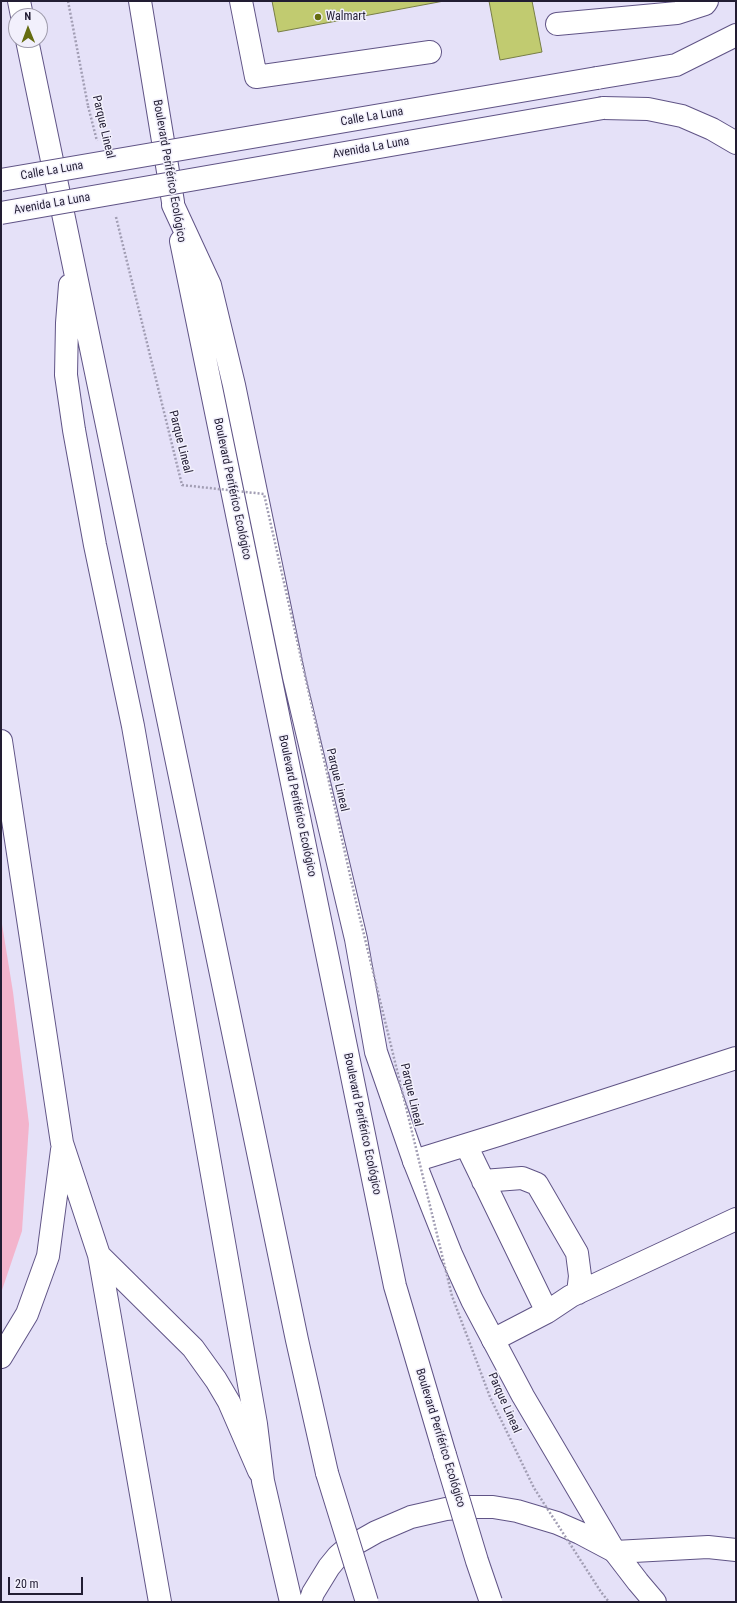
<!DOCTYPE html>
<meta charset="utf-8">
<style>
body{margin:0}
#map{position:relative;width:737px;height:1603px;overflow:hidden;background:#e5e1f8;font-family:"Roboto Condensed",sans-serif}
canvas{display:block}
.frame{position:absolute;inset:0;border:2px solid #221d33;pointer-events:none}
.north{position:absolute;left:8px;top:8px;width:40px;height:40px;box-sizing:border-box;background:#f2f0fc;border:1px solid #9f9cac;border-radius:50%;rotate:359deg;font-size:11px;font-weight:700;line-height:16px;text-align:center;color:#221d33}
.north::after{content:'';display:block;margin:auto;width:14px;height:18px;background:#656c11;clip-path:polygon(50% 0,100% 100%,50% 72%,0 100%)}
.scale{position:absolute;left:8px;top:1577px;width:75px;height:18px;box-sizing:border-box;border:2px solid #221d33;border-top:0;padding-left:5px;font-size:12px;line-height:14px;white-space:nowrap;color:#221d33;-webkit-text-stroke:3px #f2f0fc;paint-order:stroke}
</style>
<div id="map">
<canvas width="737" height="1603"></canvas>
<div class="frame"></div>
<div class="north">N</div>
<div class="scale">20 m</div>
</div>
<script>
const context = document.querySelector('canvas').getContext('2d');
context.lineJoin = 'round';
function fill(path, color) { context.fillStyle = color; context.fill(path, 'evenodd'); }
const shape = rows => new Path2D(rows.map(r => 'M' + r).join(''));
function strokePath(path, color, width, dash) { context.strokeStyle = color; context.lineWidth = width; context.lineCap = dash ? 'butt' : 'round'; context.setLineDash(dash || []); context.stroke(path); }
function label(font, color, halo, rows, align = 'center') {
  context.font = font + ' "Roboto Condensed",sans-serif'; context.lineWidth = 3; context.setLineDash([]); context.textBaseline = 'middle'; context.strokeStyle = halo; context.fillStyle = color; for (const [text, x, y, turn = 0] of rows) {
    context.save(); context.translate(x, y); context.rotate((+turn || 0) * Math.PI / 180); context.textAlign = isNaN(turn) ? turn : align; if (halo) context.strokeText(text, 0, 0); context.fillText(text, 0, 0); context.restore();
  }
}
fill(shape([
 [1,918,13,992,29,1124,22,1231,1,1293]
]), '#f3b4cc');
const building = shape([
 [272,1,444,1,278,32,272,1],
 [489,1,532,1,542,52,500,60,489,1]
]);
fill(building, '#c1cb70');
strokePath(building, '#777e45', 1);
const minor = shape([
 [241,1,256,77,430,52],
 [557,24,677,13,705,4,707,1],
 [597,78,676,65,736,35],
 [603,108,648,109,682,116,712,129,736,143],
 [1,741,62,1143,99,1255,160,1602],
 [466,1145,547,1312],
 [414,1161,498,1135,736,1058],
 [483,1181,522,1178,537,1184,577,1253,580,1276,578,1293],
 [99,1255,193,1348,216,1380,229,1402,259,1471],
 [493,1340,547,1312,571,1296,736,1219],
 [1,1357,27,1314,48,1256,62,1150],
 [615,1552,708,1547,736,1550]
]);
const highway = shape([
 [19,1,22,16],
 [140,1,173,202],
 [27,40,297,1340,327,1473],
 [173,205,210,285,234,385,294,677,356,939,376,1052,414,1161,451,1254,472,1300,523,1396,615,1552,638,1582,655,1602],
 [181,241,395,1286,445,1455],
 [70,285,67,323,66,375,74,430,95,545,133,726,256,1424,263,1481,291,1602],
 [310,1602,313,1593,329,1567,338,1556,346,1549,376,1532,411,1517,446,1509,469,1507,493,1507,517,1511,557,1523,580,1533,614,1551]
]);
strokePath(minor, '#605486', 24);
strokePath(highway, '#605486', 24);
strokePath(shape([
 [68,1,88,106]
]), '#a29eb4', 2.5, [2, 2]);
strokePath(minor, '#fff', 22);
strokePath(highway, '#fff', 22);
const minorBridge = shape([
 [1,180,597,78],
 [1,213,603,108]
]);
const highwayBridge = shape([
 [445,1455,477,1561,491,1602],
 [327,1473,367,1602]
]);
strokePath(minorBridge, '#605486', 24, []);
strokePath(highwayBridge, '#605486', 24, []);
strokePath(shape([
 [88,106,97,141],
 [116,217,182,485,264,494,357,906,452,1296,490,1397,534,1488,601,1592,609,1602]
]), '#a29eb4', 2.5, [2, 2]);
strokePath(minorBridge, '#fff', 22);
strokePath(highwayBridge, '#fff', 22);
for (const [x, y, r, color] of [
 [318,17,4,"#656c11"]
]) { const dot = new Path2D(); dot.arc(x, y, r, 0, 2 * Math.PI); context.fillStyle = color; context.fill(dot); strokePath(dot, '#f2f0fc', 1.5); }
label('12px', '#221d33', '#f2f0fc', [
 ["Walmart",326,17]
], 'left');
label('12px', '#221d33', '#f2f0fc', [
 ["Calle La Luna",372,117,-10],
 ["Parque Lineal",103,127,77],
 ["Avenida La Luna",371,148,-10],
 ["Calle La Luna",52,171,-10],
 ["Boulevard Periférico Ecológico",169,171,80],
 ["Avenida La Luna",52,204,-10],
 ["Parque Lineal",180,442,76],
 ["Boulevard Periférico Ecológico",232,489,78],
 ["Parque Lineal",337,780,77],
 ["Boulevard Periférico Ecológico",297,806,78],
 ["Parque Lineal",411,1095,77],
 ["Boulevard Periférico Ecológico",362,1124,78],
 ["Parque Lineal",504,1403,66],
 ["Boulevard Periférico Ecológico",440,1438,73]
]);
</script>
